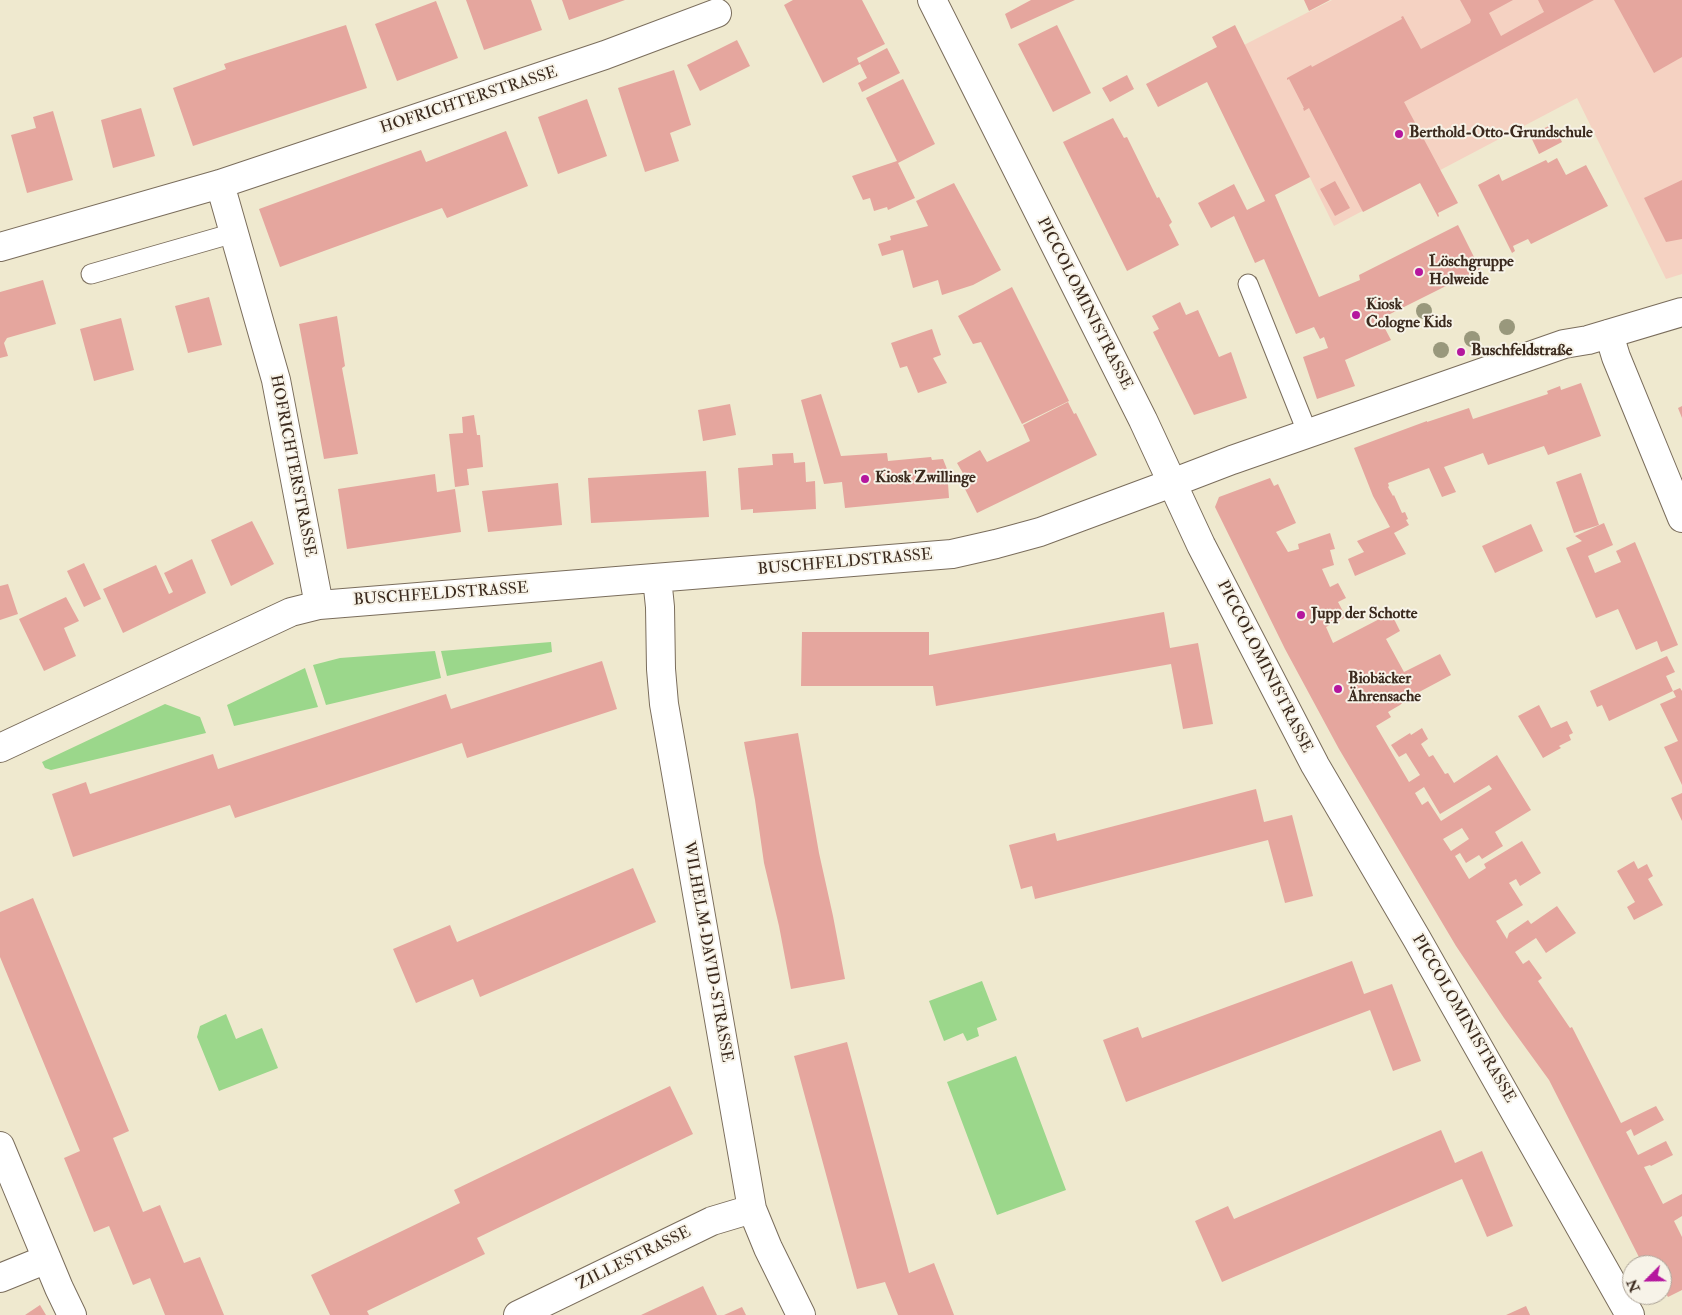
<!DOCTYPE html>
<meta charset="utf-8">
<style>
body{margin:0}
#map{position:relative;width:1682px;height:1315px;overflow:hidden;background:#efe9cf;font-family:"IM FELL Double Pica",serif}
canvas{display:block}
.north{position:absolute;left:1622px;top:1255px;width:50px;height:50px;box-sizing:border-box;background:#f7f3e8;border:1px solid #aca397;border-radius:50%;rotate:247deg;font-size:14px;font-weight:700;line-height:20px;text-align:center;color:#3b2a1e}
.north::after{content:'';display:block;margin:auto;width:18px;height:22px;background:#b5179e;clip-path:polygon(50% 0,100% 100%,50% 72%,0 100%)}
</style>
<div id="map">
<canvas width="1682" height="1315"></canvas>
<div class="north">N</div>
</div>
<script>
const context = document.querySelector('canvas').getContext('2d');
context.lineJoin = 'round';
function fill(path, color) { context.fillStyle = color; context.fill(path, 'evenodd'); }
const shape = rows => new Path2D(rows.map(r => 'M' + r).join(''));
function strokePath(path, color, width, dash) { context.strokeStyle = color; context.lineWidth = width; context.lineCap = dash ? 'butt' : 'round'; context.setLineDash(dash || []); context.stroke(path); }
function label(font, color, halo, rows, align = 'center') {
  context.font = font + ' "IM FELL Double Pica",serif'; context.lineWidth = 4; context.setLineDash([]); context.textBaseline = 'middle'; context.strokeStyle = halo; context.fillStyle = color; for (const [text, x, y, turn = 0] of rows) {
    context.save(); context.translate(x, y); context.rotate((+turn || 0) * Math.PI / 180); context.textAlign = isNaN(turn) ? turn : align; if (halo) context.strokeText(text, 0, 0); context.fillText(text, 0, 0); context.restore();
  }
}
fill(shape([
 [1332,0,1682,0,1682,274,1666,279,1577,98,1334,226,1244,45]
]), '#f5d2c2');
fill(shape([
 [551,642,552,652,447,676,441,651],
 [435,651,441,678,326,705,313,665,340,658],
 [305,668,318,707,234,726,227,705],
 [165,704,200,717,206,733,51,770,45,768,42,762],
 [982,981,997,1020,977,1028,979,1036,967,1041,963,1033,944,1041,929,1001],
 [226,1014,236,1039,262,1028,278,1068,219,1091,197,1037,200,1026],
 [1016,1056,1066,1190,997,1215,947,1082]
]), '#9bd78b');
fill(shape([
 [466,0,531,0,542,30,484,50],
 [562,0,625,0,569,20],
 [793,0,862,0,885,44,857,58,859,63,887,48,900,73,862,92,858,83,867,78,860,64,823,83,784,5],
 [1031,0,1075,0,1011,29,1005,14],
 [1304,0,1330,0,1309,11],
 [1460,0,1513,0,1489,13,1501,36,1544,12,1538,0,1594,0,1404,102,1458,203,1438,213,1439,216,1438,217,1420,183,1363,212,1309,108,1304,111,1303,108,1304,108,1289,79,1287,80,1287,78,1311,65,1312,67,1402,19,1401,17,1403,16,1421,49,1470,23,1471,20],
 [1614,0,1682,0,1682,57,1654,73],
 [436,1,458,58,397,81,375,24],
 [346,25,367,88,193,146,173,88,226,69,224,64],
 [1057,25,1091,93,1053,112,1018,44],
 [1235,25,1310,177,1275,195,1319,297,1360,280,1359,275,1458,225,1480,269,1380,319,1391,340,1345,360,1355,386,1317,399,1303,357,1328,348,1324,337,1320,339,1314,327,1296,334,1264,259,1255,263,1234,216,1211,228,1198,203,1234,184,1247,210,1265,201,1207,82,1158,107,1146,84,1217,47,1212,37],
 [737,40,750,66,700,91,687,65],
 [674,70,691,125,670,133,679,161,645,172,618,88],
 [1127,75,1134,89,1110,102,1102,88],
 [903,79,935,144,898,163,915,198,888,210,887,207,874,211,870,198,863,200,852,176,897,161,866,98],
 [587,99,607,156,558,174,538,117],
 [141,108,155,156,113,168,101,120],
 [53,111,73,180,27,193,11,135,36,128,33,117],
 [1113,118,1124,138,1127,137,1157,198,1159,197,1172,222,1169,225,1179,245,1127,271,1063,142],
 [1553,124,1562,142,1539,154,1530,135],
 [506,131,528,186,447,218,442,208,280,267,259,209,421,150,426,162],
 [1557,158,1566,175,1586,165,1608,206,1531,244,1528,239,1513,246,1515,251,1512,253,1478,185,1499,174,1502,181,1546,160,1548,163],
 [1682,180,1682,239,1666,242,1644,198],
 [1335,181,1350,208,1335,216,1320,189],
 [954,183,1001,270,973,285,942,295,938,280,913,288,903,250,882,256,878,244,891,240,890,236,928,226,916,201],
 [43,280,56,324,7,338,4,343,8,356,0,358,0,292],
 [1012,287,1069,401,1022,424,981,342,973,344,958,316],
 [209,297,222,345,188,353,175,306],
 [1180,302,1186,315,1198,310,1219,357,1231,352,1247,398,1194,415,1153,332,1159,329,1152,316],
 [337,316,345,366,342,368,358,454,324,459,299,324],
 [121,318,134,370,94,381,80,329],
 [932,329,941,355,933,358,947,383,918,393,907,366,900,368,891,343],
 [1581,383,1601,436,1548,455,1544,446,1488,465,1483,453,1444,467,1456,492,1442,497,1429,468,1388,483,1389,486,1388,487,1393,496,1394,495,1402,513,1405,512,1408,519,1406,520,1409,525,1394,533,1406,554,1355,576,1348,559,1364,552,1357,541,1390,527,1373,496,1354,448,1427,421,1427,422,1469,408,1473,419,1548,394,1547,391,1560,386,1561,390],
 [821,394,841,456,887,453,888,461,931,457,932,460,943,459,947,469,949,498,845,508,842,482,824,484,801,400],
 [1068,402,1074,414,1076,413,1097,455,977,513,959,477,964,475,957,463,980,450,987,462,1030,441,1023,425],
 [730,404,736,435,703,441,698,410],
 [1682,406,1682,418,1678,408],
 [474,415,477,435,480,435,483,467,467,469,469,485,455,487,449,434,463,433,462,417],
 [793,453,794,463,805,462,806,482,815,481,816,509,753,513,753,509,741,510,738,468,773,465,772,454],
 [706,471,709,517,591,523,588,478],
 [1581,473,1599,525,1574,533,1556,482],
 [435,474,437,492,455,489,461,532,347,549,338,489],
 [1270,478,1274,486,1278,484,1296,523,1276,532,1288,552,1299,549,1298,544,1330,533,1335,549,1330,550,1334,565,1322,569,1330,587,1338,583,1346,598,1338,602,1346,617,1326,627,1333,643,1391,613,1400,631,1386,639,1404,672,1440,654,1451,675,1408,698,1400,705,1388,712,1391,717,1376,726,1409,782,1420,775,1406,753,1399,757,1391,745,1410,733,1411,735,1422,728,1428,739,1421,744,1429,757,1433,755,1445,774,1448,773,1454,783,1497,755,1531,810,1495,832,1503,846,1482,859,1479,855,1466,863,1460,853,1455,856,1469,879,1486,868,1484,864,1522,841,1541,873,1520,886,1516,879,1509,883,1523,905,1496,921,1507,939,1509,933,1528,920,1531,924,1557,906,1576,933,1546,953,1536,938,1515,952,1523,964,1529,960,1542,978,1538,981,1570,1028,1572,1027,1621,1123,1656,1106,1664,1120,1634,1136,1631,1129,1626,1132,1638,1155,1666,1141,1673,1155,1651,1166,1650,1165,1644,1167,1663,1204,1682,1194,1682,1216,1674,1221,1682,1237,1682,1290,1668,1297,1662,1286,1662,1265,1643,1265,1549,1080,1504,1018,1456,946,1339,749,1285,649,1215,507,1219,497],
 [1489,785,1492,789,1441,821,1428,801,1422,805,1415,793,1424,787,1440,814],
 [1462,828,1469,839,1451,851,1443,839],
 [558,483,562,525,488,532,482,491],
 [252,521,274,564,231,586,211,540],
 [1604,523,1613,545,1588,556,1595,573,1621,562,1616,551,1635,542,1678,645,1661,652,1657,641,1636,650,1618,609,1596,618,1566,548,1582,541,1575,536],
 [1531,524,1543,551,1495,573,1482,546],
 [192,559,206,593,123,633,103,589,156,565,169,594,173,592,164,573],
 [84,563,101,599,84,607,67,571],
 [8,584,18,614,0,620,0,586],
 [66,597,79,621,64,628,76,656,44,671,19,619],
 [1164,612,1170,648,1198,643,1213,724,1183,729,1171,664,936,706,933,686,801,686,802,632,929,632,929,655],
 [1667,656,1675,672,1666,676,1673,691,1680,688,1682,691,1682,785,1664,747,1678,741,1660,704,1676,697,1673,691,1609,721,1602,705,1597,707,1590,691],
 [602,661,617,709,467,758,462,743,235,818,230,805,73,857,52,794,86,782,90,794,213,754,218,769,446,694,451,709],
 [1539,705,1551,728,1567,721,1573,733,1569,735,1571,740,1559,746,1561,748,1543,758,1518,716],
 [798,733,819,853,833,916,845,979,791,989,779,926,764,863,755,800,744,742],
 [1256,789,1264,822,1292,815,1313,896,1285,903,1268,840,1035,899,1032,886,1021,889,1009,845,1055,833,1057,841],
 [1682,793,1682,821,1671,798],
 [1634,861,1638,869,1647,864,1653,876,1648,879,1663,905,1634,920,1627,907,1635,902,1617,871],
 [633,868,656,922,480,997,473,979,416,1003,393,949,450,925,457,942],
 [33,898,129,1131,113,1138,143,1212,160,1205,184,1263,200,1257,224,1315,165,1315,150,1278,133,1285,109,1226,94,1232,64,1158,80,1151,0,957,0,912],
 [1352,961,1364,994,1392,984,1421,1061,1393,1071,1370,1010,1126,1102,1103,1040,1138,1027,1142,1038],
 [847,1042,909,1273,934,1263,954,1315,898,1315,885,1282,857,1289,794,1056],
 [670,1086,693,1134,477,1238,485,1254,367,1311,369,1315,330,1315,311,1275,460,1203,454,1190],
 [1441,1130,1455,1163,1482,1151,1513,1226,1487,1237,1462,1179,1222,1282,1195,1221,1228,1206,1234,1219],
 [703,1286,717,1315,641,1315],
 [40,1305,46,1315,25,1315],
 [1526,1306,1530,1315,1506,1315],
 [742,1307,746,1315,724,1315]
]), '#e5a69e');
const service = shape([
 [91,274,234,233],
 [1248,284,1308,434]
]);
const minor = shape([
 [220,184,276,380,319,605],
 [0,247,220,184,605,55,717,13],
 [1609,334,1616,357,1682,518],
 [657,578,660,607,661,669,664,704,752,1209,768,1248,801,1315],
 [0,748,291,612,319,605,952,554,996,544,1040,532,1172,483],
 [0,1146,59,1288,72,1315],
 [0,1278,47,1259],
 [518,1315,712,1221,752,1209]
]);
const tertiary = shape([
 [932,0,1143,420,1201,545,1315,765,1417,939,1630,1315],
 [1172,483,1232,460,1564,344,1588,340,1682,312]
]);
strokePath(service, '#7a6d5c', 21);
strokePath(minor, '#7a6d5c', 30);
strokePath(tertiary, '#7a6d5c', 30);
strokePath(service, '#fff', 19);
strokePath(minor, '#fff', 28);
strokePath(tertiary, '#fff', 28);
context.fillStyle = '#99987c';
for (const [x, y] of [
 [1424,311],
 [1507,327],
 [1472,339],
 [1441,350]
]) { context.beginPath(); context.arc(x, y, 8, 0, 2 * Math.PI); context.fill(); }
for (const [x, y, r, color] of [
 [1399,134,5,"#b5179e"],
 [1419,272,5,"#b5179e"],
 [1356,315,5,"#b5179e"],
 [1461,352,5,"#b5179e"],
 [865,479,5,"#b5179e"],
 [1301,615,5,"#b5179e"],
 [1338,689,5,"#b5179e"]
]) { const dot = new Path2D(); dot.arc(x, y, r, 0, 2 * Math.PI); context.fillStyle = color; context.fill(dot); strokePath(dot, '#f7f3e8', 2); }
label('16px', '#3b2a1e', '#f7f3e8', [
 ["HOFRICHTERSTRASSE",469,101,-18],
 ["PICCOLOMINISTRASSE",1084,304,63],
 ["HOFRICHTERSTRASSE",292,466,79],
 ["BUSCHFELDSTRASSE",845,563,-5],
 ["BUSCHFELDSTRASSE",441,595,-4],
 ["PICCOLOMINISTRASSE",1264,667,63],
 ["WILHELM-DAVID-STRASSE",707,952,80],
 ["PICCOLOMINISTRASSE",1463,1019,60],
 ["ZILLESTRASSE",634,1259,-26]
]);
label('bold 16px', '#3b2a1e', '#f7f3e8', [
 ["Berthold-Otto-Grundschule",1409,134],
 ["Löschgruppe",1429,263],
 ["Holweide",1429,281],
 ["Kiosk",1366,306],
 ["Cologne Kids",1366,324],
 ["Buschfeldstraße",1471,352],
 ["Kiosk Zwillinge",875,479],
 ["Jupp der Schotte",1311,615],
 ["Biobäcker",1348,680],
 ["Ährensache",1348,698]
], 'left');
</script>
